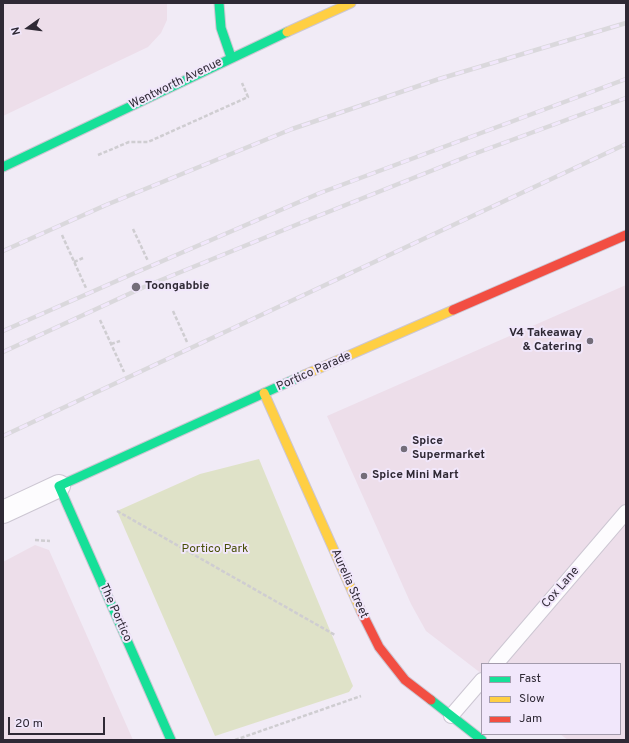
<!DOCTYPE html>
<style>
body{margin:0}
#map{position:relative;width:629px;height:743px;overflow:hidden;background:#f1ebf6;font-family:Overpass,sans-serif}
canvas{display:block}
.frame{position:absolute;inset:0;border:4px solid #2f2935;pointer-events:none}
.legend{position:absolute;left:481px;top:663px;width:140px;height:72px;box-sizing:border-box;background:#f1e7fb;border:1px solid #a39bac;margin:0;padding:5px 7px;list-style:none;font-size:12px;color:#2f2935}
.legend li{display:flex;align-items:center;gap:8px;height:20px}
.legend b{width:20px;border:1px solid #a39bac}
.north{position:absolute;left:8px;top:8px;width:40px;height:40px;-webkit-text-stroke:3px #f1e7fb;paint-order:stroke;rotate:256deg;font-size:11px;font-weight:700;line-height:16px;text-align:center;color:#2f2935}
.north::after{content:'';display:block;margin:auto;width:14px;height:18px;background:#2f2935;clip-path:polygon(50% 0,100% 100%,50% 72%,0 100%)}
.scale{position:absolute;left:8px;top:717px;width:97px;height:18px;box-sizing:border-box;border:2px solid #2f2935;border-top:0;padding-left:5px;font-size:12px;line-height:14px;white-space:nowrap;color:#2f2935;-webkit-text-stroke:3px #f1e7fb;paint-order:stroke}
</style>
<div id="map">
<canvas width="629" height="743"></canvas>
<div class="frame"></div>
<ul class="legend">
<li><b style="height:5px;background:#16e098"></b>Fast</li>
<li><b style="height:5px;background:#ffcf43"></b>Slow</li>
<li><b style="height:5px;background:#f24e42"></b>Jam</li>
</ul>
<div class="north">N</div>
<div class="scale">20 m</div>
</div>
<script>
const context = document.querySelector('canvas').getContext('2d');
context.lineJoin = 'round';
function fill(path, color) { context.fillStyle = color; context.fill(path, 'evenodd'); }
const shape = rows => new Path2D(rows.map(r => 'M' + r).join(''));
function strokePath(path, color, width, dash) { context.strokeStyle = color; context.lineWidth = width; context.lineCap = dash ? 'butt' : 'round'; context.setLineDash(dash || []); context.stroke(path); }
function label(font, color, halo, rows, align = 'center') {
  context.font = font + ' Overpass,sans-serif'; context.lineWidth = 4; context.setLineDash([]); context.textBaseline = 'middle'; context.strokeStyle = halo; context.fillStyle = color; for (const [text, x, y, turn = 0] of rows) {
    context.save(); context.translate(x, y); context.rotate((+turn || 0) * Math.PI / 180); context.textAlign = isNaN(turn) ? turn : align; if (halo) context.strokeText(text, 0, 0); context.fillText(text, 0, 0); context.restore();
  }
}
fill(shape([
 [3,3,167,3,167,20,161,33,148,47,3,116],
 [626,285,626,740,568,740,560,734,620,734,620,664,482,664,482,674,426,631,411,604,327,416],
 [35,545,49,550,133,740,3,740,3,562]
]), '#eddeea');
fill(shape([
 [259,459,353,686,349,692,215,736,117,511,200,474]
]), '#dfe2c8');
const lane = shape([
 [496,664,626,512],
 [451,716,482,680]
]);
const street = shape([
 [3,512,59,486]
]);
const fast = shape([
 [219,3,221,28,231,57],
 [3,167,287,32],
 [431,700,482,740],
 [171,740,59,486,304,375]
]);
const slow = shape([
 [287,32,351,3],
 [304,375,453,310],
 [264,393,361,611]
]);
const jam = shape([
 [453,310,626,235],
 [361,611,379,647,405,680,431,700]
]);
strokePath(lane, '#ccc6d2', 16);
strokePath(street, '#ccc6d2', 24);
strokePath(fast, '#ccc6d2', 11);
strokePath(slow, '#ccc6d2', 11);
strokePath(jam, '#ccc6d2', 11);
strokePath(shape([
 [98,155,129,142,148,142,248,97,242,83],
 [133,229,148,261],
 [62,235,86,288],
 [74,262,83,258],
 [173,311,187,342],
 [100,320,124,372],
 [111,344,120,341],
 [117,511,335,635],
 [35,540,50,541],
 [235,740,361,696]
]), '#cfcdd1', 2.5, [4, 2]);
strokePath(lane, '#fdfcfe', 14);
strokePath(street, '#fdfcfe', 22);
strokePath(fast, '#16e098', 9);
strokePath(slow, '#ffcf43', 9);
strokePath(jam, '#f24e42', 9);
const rail = shape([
 [3,251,106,205,292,129,439,79,626,23],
 [3,331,137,272,320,193,626,79],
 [3,352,144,287,313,218,471,155,626,98],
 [3,436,626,144]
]);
strokePath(rail, '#dad8dc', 4.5);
strokePath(rail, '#f1e7fb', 3, [9]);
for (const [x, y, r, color] of [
 [136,287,5,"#736d79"],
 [590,341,4,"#736d79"],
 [404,449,4,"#736d79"],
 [364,476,4,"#736d79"]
]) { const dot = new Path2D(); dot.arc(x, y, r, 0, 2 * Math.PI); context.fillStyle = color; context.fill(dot); strokePath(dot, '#f1e7fb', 1.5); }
label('12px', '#2f2935', '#f1e7fb', [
 ["Wentworth Avenue",176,84,-26],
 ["Portico Parade",314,372,-24],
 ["Aurelia Street",349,584,66],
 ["Cox Lane",561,588,-49],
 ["The Portico",115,613,66]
]);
label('bold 12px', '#2f2935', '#f1e7fb', [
 ["Toongabbie",145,287],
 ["V4 Takeaway",582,334,"right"],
 ["& Catering",582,348,"right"],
 ["Spice",412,442],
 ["Supermarket",412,456],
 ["Spice Mini Mart",372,476]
], 'left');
label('12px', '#484f07', '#f1e7fb', [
 ["Portico Park",215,550]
]);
</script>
